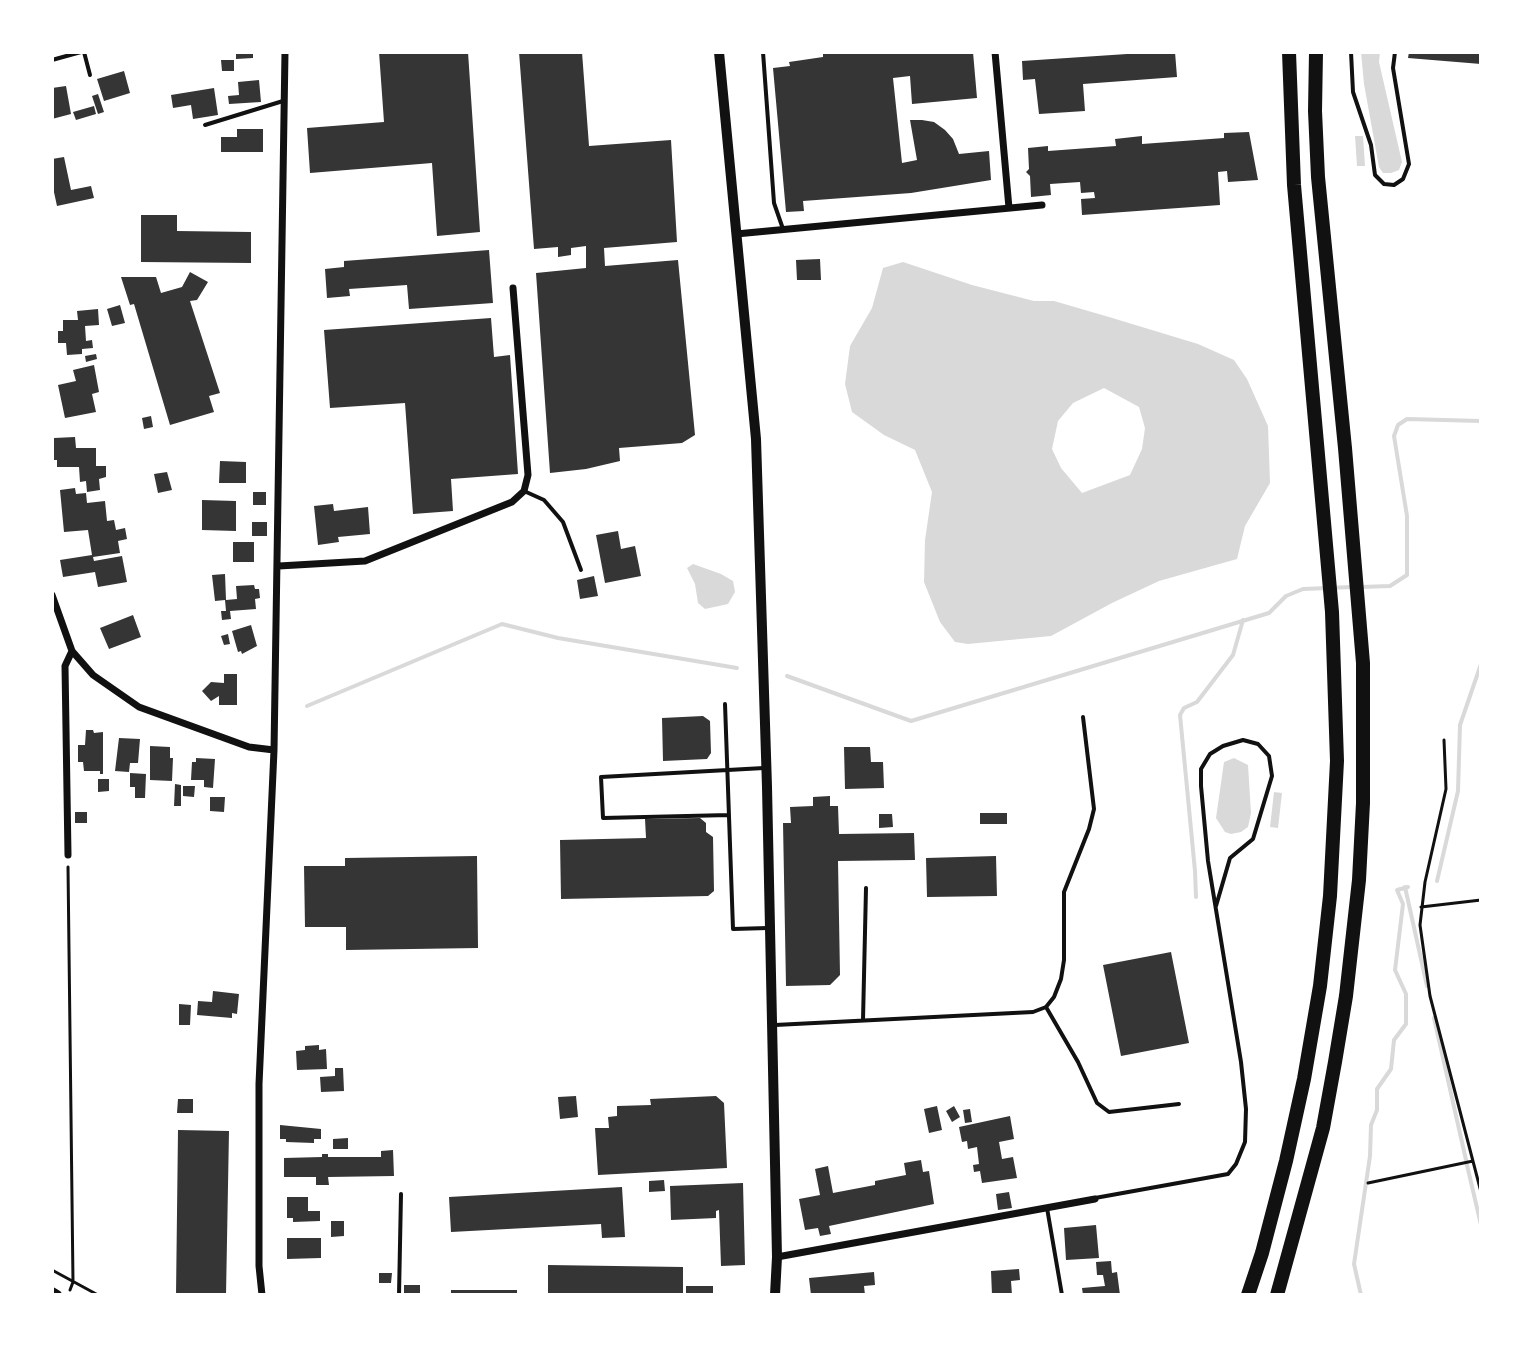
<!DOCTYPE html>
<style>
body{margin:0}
#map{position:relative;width:1533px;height:1347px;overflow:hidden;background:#fff;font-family:"Roboto Condensed",sans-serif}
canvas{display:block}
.frame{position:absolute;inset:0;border:54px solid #fff;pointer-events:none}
</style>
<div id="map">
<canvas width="1533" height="1347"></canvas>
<div class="frame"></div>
</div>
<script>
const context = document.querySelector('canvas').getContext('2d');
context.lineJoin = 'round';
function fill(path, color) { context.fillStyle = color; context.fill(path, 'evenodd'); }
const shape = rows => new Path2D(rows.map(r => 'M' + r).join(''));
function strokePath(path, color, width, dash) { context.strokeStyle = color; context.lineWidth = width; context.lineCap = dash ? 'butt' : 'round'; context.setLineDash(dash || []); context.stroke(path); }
fill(shape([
 [1361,52,1380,52,1379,62,1402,162,1399,170,1391,173,1383,173,1379,167,1364,84],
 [1355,136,1363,136,1365,166,1357,166],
 [903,262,972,285,1034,301,1054,301,1109,317,1198,344,1234,360,1247,379,1268,426,1270,483,1245,526,1237,559,1159,581,1112,603,1051,636,968,644,955,642,940,622,924,582,925,540,932,492,915,450,884,435,852,412,845,384,850,346,872,308,883,268],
 [1104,388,1139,407,1145,428,1142,449,1130,475,1082,493,1061,468,1052,449,1058,421,1073,403],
 [693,564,721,574,733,581,735,592,728,604,705,609,698,603,695,584,687,568],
 [1234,758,1248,765,1251,813,1248,827,1241,832,1231,834,1225,832,1216,818,1224,762],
 [1274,792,1282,793,1278,828,1270,827]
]), '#d9d9d9');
strokePath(shape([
 [1361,587,1390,586,1407,575,1407,516,1394,436,1398,425,1407,419,1481,421],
 [787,676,911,721,1269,613,1286,596,1303,589,1352,587],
 [307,706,502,624,558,638,737,668],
 [1437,881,1458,791,1460,725,1481,664],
 [1405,887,1427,986],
 [1196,897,1195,871,1180,715,1184,708,1197,702,1233,655,1243,620],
 [1434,1018,1466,1160],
 [1467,1165,1481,1225],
 [1361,1295,1354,1264,1370,1156,1371,1125,1377,1110,1377,1089,1391,1069,1394,1040,1406,1024,1406,994,1395,970,1403,904,1397,890,1408,887]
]), '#d9d9d9', 4);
fill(shape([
 [236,52,253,52,253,58,236,59],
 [379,52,468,52,480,232,437,236,432,163,310,173,307,128,384,122],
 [519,52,582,52,589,146,671,140,677,242,604,248,605,266,678,260,695,435,682,443,619,448,620,461,586,469,550,473,536,273,586,268,586,246,571,248,571,255,558,257,558,247,534,249],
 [823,52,973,52,977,98,912,104,910,76,893,78,902,163,917,160,910,120,922,120,934,122,945,130,953,139,959,154,989,151,991,180,911,193,803,201,804,211,786,212,773,68,790,66,789,62,823,57],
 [1157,52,1175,52,1177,77,1083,84,1085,111,1039,114,1035,79,1023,80,1022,61],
 [1409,52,1481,52,1481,64,1408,58],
 [221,60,234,60,234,71,222,71],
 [124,71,130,93,104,101,97,79],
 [259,80,261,102,229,104,228,96,239,95,238,82],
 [66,86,71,114,52,119,52,88],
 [214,88,218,115,193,119,191,105,173,108,171,95],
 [98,94,104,112,98,114,92,96],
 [94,106,96,114,76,120,73,112],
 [237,129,263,129,263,152,221,152,221,137,237,137],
 [1249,132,1258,180,1228,182,1227,171,1218,172,1220,205,1082,215,1081,199,1095,198,1094,192,1081,193,1080,182,1050,184,1051,195,1031,197,1030,176,1026,172,1029,169,1028,148,1048,146,1048,151,1116,146,1115,139,1142,136,1142,144,1224,138,1224,133],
 [64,157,71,190,91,186,94,198,57,206,52,183,52,159],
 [141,215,177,215,177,231,251,232,251,263,141,262],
 [489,250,493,303,409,309,407,285,349,289,350,296,327,298,325,269,344,267,344,261],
 [820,259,821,280,797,280,796,260],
 [190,272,208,282,197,300,190,301,220,393,209,396,214,412,170,425,134,304,130,305,121,277,156,277,161,293,182,287],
 [120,305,125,323,112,326,107,309],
 [98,309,99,325,85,326,86,341,92,340,93,348,82,349,82,354,67,355,66,343,58,343,58,331,63,331,63,320,78,320,77,311],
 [491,318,494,357,510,355,518,474,451,479,453,511,413,514,405,403,330,408,324,330],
 [96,354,97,359,86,362,85,356],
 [94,365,99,392,92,394,96,412,65,418,58,385,76,381,73,370],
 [151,416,153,427,144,429,142,418],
 [75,437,76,448,96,448,96,466,106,466,106,477,99,479,100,490,87,492,86,481,80,482,79,467,57,467,57,460,52,460,54,438],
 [220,461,246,462,246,483,219,483],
 [167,472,172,490,158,493,154,474],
 [75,488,76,494,86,493,87,503,105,501,107,521,114,520,116,530,125,528,127,539,118,541,120,553,93,557,94,561,122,556,127,582,98,587,95,572,63,577,60,560,92,555,88,530,64,532,60,490],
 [253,492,266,492,266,505,253,505],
 [202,500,236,501,236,531,202,530],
 [333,504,334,511,368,507,370,534,338,537,339,542,318,545,314,506],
 [252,522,267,522,267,536,252,536],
 [618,531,621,549,635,546,641,576,605,583,596,535],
 [233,542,254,542,254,562,233,562],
 [225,574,226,600,237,599,236,586,254,585,255,589,259,589,260,598,255,599,256,609,230,611,231,619,222,620,221,611,226,611,225,600,215,601,212,575],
 [594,576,598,596,580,599,577,580],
 [133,615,141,637,109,649,100,628],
 [251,625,257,646,242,654,241,651,238,652,232,631],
 [228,634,230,644,224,645,221,636],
 [224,674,237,674,237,705,219,705,219,696,211,701,202,691,211,682,224,683],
 [703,716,710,721,711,753,707,759,663,761,662,718],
 [86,730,93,730,94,733,103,732,103,774,100,774,100,771,84,771,83,762,78,762,78,745,85,745],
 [119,738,140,739,138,763,130,763,129,772,115,771],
 [150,746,170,747,170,758,173,758,172,781,150,780],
 [844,747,870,747,871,762,883,762,884,788,845,789],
 [196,758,215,759,213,788,204,787,204,780,191,780,192,762,196,762],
 [130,773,146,774,145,798,135,798,135,787,130,787],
 [98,779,109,779,109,791,98,792],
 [175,784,181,785,181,806,174,806],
 [183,786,195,786,194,797,183,796],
 [830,796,830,806,838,806,839,834,914,833,915,860,838,861,840,975,830,985,786,986,783,823,791,823,790,807,813,806,813,797],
 [210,797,225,797,224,812,210,811],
 [75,812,87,812,87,823,75,823],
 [980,813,1007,813,1007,824,980,824],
 [879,814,892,814,893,827,879,828],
 [700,818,706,823,706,832,713,837,714,891,708,896,561,899,560,840,646,838,645,819],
 [477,856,478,948,346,950,346,927,305,927,304,866,345,866,345,858],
 [996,856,997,896,927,897,926,858],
 [1171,952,1189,1043,1121,1056,1103,965],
 [213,991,239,994,237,1014,232,1013,232,1018,197,1015,198,1001,212,1002],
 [179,1004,191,1005,190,1025,179,1025],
 [319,1045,319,1050,326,1049,327,1069,297,1070,296,1051,305,1050,305,1046],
 [335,1068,343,1068,344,1091,321,1092,320,1077,335,1076],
 [576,1096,578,1117,560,1119,558,1097],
 [716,1096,724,1103,727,1168,598,1175,595,1128,609,1128,608,1117,617,1116,617,1106,651,1105,650,1099],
 [178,1099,193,1099,193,1113,177,1113],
 [937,1106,942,1130,929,1133,924,1109],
 [954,1106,960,1117,952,1122,946,1111],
 [970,1109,972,1122,965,1123,963,1110],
 [1010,1116,1014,1139,999,1142,1002,1159,1013,1157,1017,1178,982,1183,980,1171,974,1172,973,1165,979,1164,977,1147,968,1149,967,1141,962,1142,959,1127],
 [280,1125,321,1129,321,1139,314,1139,314,1143,286,1142,286,1139,280,1139],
 [178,1130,229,1131,226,1295,176,1295],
 [348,1138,348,1149,333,1149,333,1139],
 [393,1150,394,1176,328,1177,329,1185,316,1185,316,1177,284,1177,284,1158,322,1157,322,1154,328,1154,328,1157,381,1157,381,1151],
 [921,1160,923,1172,929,1171,934,1204,829,1226,831,1234,820,1236,818,1228,805,1230,799,1199,820,1195,815,1169,828,1166,833,1193,875,1185,875,1181,906,1175,904,1163],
 [664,1180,665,1191,649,1192,649,1181],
 [743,1183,745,1265,721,1266,719,1210,716,1211,716,1218,671,1220,670,1186],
 [622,1187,625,1237,602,1238,601,1224,451,1232,449,1197],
 [1009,1192,1012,1208,998,1210,996,1194],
 [287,1197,308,1197,308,1211,320,1211,320,1221,293,1222,293,1218,287,1218],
 [331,1221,344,1221,344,1236,331,1237],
 [1096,1225,1099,1258,1066,1260,1064,1228],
 [287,1238,321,1238,321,1258,287,1259],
 [1111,1261,1112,1273,1117,1272,1120,1295,1083,1295,1082,1288,1105,1286,1103,1275,1097,1275,1096,1262],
 [548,1265,683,1267,683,1295,548,1295],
 [1019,1269,1020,1280,1011,1281,1012,1295,992,1295,991,1271],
 [874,1272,875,1285,864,1286,865,1295,811,1295,809,1278],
 [379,1273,392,1273,391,1283,379,1283],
 [404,1285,420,1285,420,1295,404,1295],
 [686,1286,713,1286,713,1295,686,1295],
 [451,1290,517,1290,517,1295,451,1295]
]), '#353535');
strokePath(shape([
 [1444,740,1446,789,1425,882,1420,925,1430,996,1481,1192],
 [68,867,73,1282,70,1290],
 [1421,907,1481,900],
 [1368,1183,1473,1161],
 [52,1270,98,1295]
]), '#111', 3);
strokePath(shape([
 [84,52,90,75],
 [763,52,774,203,783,229],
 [1351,52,1353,92,1371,145,1375,175,1384,184,1394,185,1403,179,1409,164,1393,68,1395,52],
 [52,60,81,52],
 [205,125,283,101],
 [524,491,544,500,563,522,581,570],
 [725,704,733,929,768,928],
 [729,815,603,818,601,777,764,768],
 [1046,1007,1078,1062,1097,1103,1109,1112,1179,1104],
 [863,1020,866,888],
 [775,1025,1033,1012,1046,1007,1054,997,1061,979,1064,960,1064,892,1089,829,1094,809,1083,717],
 [1095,1198,1228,1174,1236,1164,1245,1142,1246,1109,1241,1062,1208,861,1201,786,1201,769,1210,754,1223,746,1243,740,1258,744,1269,756,1272,776,1253,839,1230,858,1216,906],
 [1047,1208,1062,1295],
 [399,1295,401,1194]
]), '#111', 4);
strokePath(shape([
 [995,52,1009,208],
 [736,234,1042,205],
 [279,566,365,561,512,502,524,491,528,475,513,288],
 [52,595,72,651,93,675,139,707,249,747,274,750],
 [68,855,65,666,72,651],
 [777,1257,1095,1199],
 [262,1295,259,1266,259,1084,274,750,285,52]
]), '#111', 7);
strokePath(shape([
 [719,52,756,439,767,787,777,1257,775,1295],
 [52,1292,57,1295]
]), '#111', 10);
strokePath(shape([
 [1248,1295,1262,1253,1286,1161,1304,1079,1320,986,1330,896,1337,761,1332,612,1294,185,1289,52],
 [1277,1295,1323,1128,1335,1062,1346,996,1359,880,1363,803,1363,663,1345,448,1318,177,1315,111,1316,52]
]), '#111', 14);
</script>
